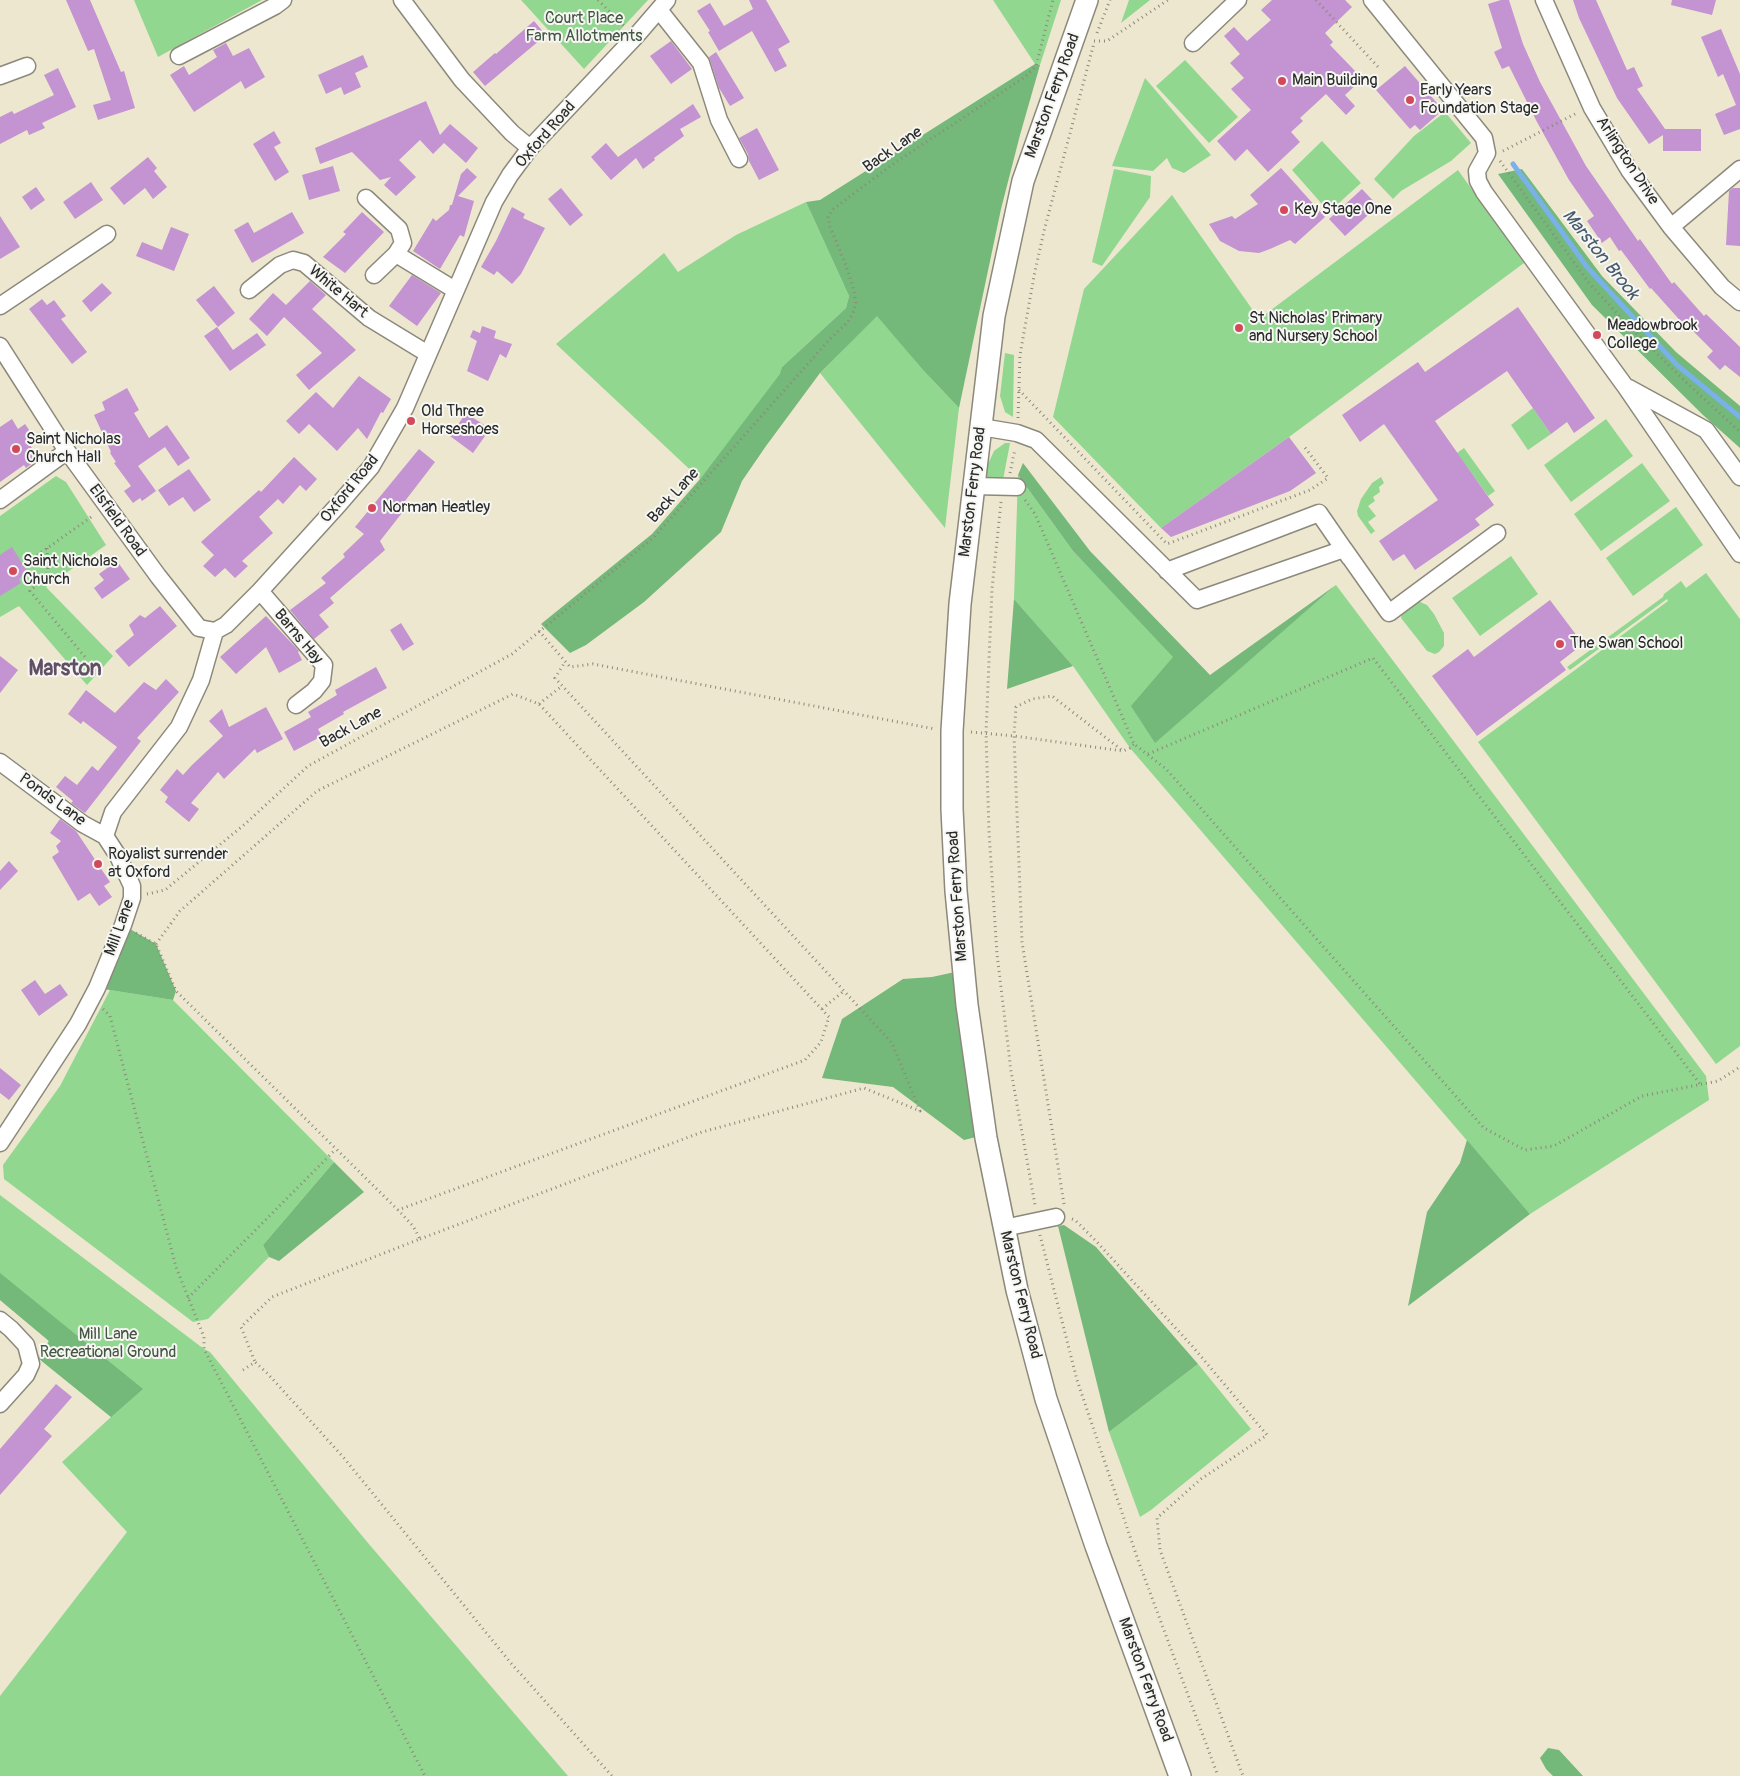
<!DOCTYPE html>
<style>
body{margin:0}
canvas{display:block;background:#ece7ce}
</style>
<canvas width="1740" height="1776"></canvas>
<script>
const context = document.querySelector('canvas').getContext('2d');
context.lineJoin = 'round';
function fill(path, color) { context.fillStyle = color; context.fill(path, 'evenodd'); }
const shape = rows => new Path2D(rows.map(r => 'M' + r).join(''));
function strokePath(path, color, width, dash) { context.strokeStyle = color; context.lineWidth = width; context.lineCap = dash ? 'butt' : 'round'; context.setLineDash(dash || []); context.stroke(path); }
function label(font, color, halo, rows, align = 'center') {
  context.font = font + ' Pangolin,sans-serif'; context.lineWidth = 4; context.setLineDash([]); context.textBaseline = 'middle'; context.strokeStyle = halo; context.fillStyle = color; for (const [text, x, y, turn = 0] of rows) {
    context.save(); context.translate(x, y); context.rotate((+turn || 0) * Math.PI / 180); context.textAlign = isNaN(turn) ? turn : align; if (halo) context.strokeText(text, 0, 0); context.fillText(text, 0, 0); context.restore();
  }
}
fill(shape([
 [134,0,262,0,158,57],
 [521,0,648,0,584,69],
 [993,0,1061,0,1040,65,1035,64],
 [1129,0,1150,0,1121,23],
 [1185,60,1238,117,1209,143,1156,86],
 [1145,78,1211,155,1184,173,1172,168,1167,158,1153,171,1112,166],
 [1445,112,1471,143,1451,161,1401,191,1393,199,1374,179,1414,136],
 [1322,141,1361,183,1329,212,1292,170],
 [1114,169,1151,176,1150,197,1102,266,1092,262],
 [1458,170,1524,263,1289,437,1161,528,1053,417,1084,289,1172,195,1259,319],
 [806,202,849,296,846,308,782,367,781,374,700,479,556,344,664,253,678,272,736,235],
 [877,315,923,370,959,408,945,528,820,373],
 [1005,353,1014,355,1013,417,1005,412,1000,396],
 [1533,408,1551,434,1528,450,1511,425],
 [1606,419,1633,456,1571,502,1544,465],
 [1005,443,1010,443,1003,480,989,479,985,475,988,464,994,451],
 [1464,448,1495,491,1488,496,1457,453],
 [1642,463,1670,501,1601,551,1574,514],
 [1018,475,1073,551,1174,657,1132,706,1155,742,1336,585,1706,1076,1709,1100,1530,1214,1130,748,1073,666,1014,599],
 [56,476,66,482,106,545,46,587,113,656,87,685,19,606,0,617,0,516],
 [1381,477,1384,483,1379,487,1380,492,1373,497,1375,501,1368,506,1376,516,1368,522,1375,531,1371,534,1358,516,1357,511,1361,499,1372,483],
 [1676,507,1703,545,1633,596,1606,558],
 [1511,556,1538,594,1480,636,1452,598],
 [1706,573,1740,619,1740,1046,1716,1064,1478,742,1668,601,1667,599,1570,670,1567,667,1663,597,1664,594,1681,581,1686,588],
 [1420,602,1427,605,1434,614,1444,633,1444,646,1439,652,1435,654,1427,651,1401,618,1403,609,1412,603],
 [110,990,173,1000,334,1162,263,1245,269,1257,208,1319,193,1322,4,1179,3,1165,60,1086],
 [0,1195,204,1349,210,1352,368,1543,568,1776,0,1776,0,1696,127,1532,62,1462,111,1417,38,1358,49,1341,0,1300],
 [1198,1364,1251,1429,1151,1510,1140,1517,1109,1432]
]), '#91d790');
fill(shape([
 [1035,64,1040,65,1020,135,1001,209,959,408,923,370,877,316,820,373,766,446,742,481,721,532,644,602,586,645,570,653,541,624,652,534,700,479,780,374,782,367,846,308,849,296,806,202,820,200],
 [1522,169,1602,276,1676,352,1740,406,1740,448,1703,415,1592,305,1498,174],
 [1023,463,1090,551,1210,675,1336,585,1155,743,1131,706,1173,657,1073,551,1018,475],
 [1014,599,1073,666,1007,689],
 [123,925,156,944,176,991,173,1000,97,988],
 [955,972,976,1137,964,1140,893,1087,822,1078,842,1019,903,979,932,977],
 [1467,1140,1530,1214,1408,1306,1427,1212,1460,1163],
 [334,1162,364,1192,279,1261,269,1257,263,1245],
 [1064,1225,1096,1247,1198,1364,1109,1432,1058,1226],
 [0,1273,143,1389,111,1417,38,1358,49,1341,0,1300],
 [1548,1748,1559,1750,1583,1776,1553,1776,1546,1769,1540,1758]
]), '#74b87a');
strokePath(shape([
 [1513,164,1587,267,1677,365,1740,417]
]), '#7ab1e9', 5);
fill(shape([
 [66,0,90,0,121,72,124,71,135,108,98,120,93,105,111,100,94,49,88,51],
 [749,0,766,0,790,42,778,49,787,66,775,72,752,31,719,51,708,32,710,31,697,11,710,3,724,26,753,9],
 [1272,0,1345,0,1352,7,1325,33,1333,42,1330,45,1357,73,1352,77,1358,83,1345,95,1355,106,1346,115,1326,94,1300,118,1303,121,1291,132,1300,142,1268,172,1247,149,1235,161,1217,141,1251,110,1231,89,1244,78,1230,63,1240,54,1224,36,1234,27,1247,41,1271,20,1261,10],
 [1501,0,1509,0,1523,44,1540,82,1586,166,1638,241,1640,239,1672,284,1674,282,1704,316,1706,314,1740,347,1740,377,1725,365,1720,370,1707,357,1713,351,1687,325,1685,326,1651,288,1650,289,1621,250,1619,251,1610,237,1602,243,1587,221,1594,216,1569,180,1537,122,1509,66,1502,69,1494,52,1502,48,1488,4],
 [1573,0,1596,0,1627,70,1634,67,1643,86,1637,89,1665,129,1701,129,1701,151,1663,151,1663,135,1649,144,1617,98,1579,18],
 [1672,0,1716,0,1712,15,1671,5],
 [534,21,546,35,485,86,473,72,495,53,496,54],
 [1721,29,1740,74,1740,129,1724,135,1715,114,1736,105,1723,74,1718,77,1701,37],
 [671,41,692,69,671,84,650,56],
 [226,43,233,56,249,48,265,77,245,89,241,81,194,112,170,75,184,66,189,75,217,57,213,50],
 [716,52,744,98,730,106,719,88,709,57],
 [363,55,368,67,355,73,361,87,344,95,341,87,326,94,318,75],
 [1405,66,1443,110,1420,130,1415,125,1410,129,1376,90],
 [58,68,76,107,42,123,45,128,29,135,27,130,0,144,0,117,12,111,14,114,54,95,44,75],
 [426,101,440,135,450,124,478,148,466,163,444,143,433,154,420,140,399,160,416,177,396,196,384,185,391,177,380,180,352,152,320,164,315,148],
 [693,104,701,117,680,129,684,136,654,158,655,160,643,169,636,158,611,180,591,157,606,143,618,157],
 [757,128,779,170,759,180,749,161,748,154,739,138],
 [274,131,281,143,274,147,289,172,275,181,253,144],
 [148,157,157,168,154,171,167,187,153,199,145,188,124,205,110,188],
 [333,166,340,191,309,200,302,175],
 [467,168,477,177,458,196,474,201,464,237,460,235,440,269,413,251,433,218,436,221,449,210,450,205,452,205,461,174],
 [1281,168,1325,217,1295,244,1290,240,1270,249,1259,253,1239,251,1220,241,1209,224,1232,216,1235,219,1258,204,1250,195],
 [91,182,103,200,75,219,63,202],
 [36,187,45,200,31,210,22,197],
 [561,188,583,215,570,226,548,199],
 [1733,188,1740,188,1740,246,1726,245,1729,191],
 [1362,189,1378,206,1345,236,1329,219],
 [512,207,525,214,523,218,545,228,521,274,512,284,497,271,494,275,481,267,496,241],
 [292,212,304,233,252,263,234,230,248,222,254,233],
 [362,212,384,232,345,273,323,257,346,234,343,232],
 [0,216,20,247,0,259],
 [171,227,189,234,174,271,136,256,142,242,162,250],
 [412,275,441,293,417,326,389,306],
 [310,281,326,295,312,309,356,350,309,390,296,375,322,353,284,317,267,336,249,319,273,293,286,305],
 [102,283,112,293,91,312,82,301],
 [214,286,235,313,218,327,196,300],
 [42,299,47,305,54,300,66,316,61,319,87,352,72,364,29,309],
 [1518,307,1595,418,1574,433,1567,422,1551,434,1507,371,1435,421,1494,505,1475,519,1480,525,1415,570,1404,554,1393,561,1379,541,1438,500,1384,424,1360,442,1342,415,1418,362,1425,372],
 [482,326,496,331,494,338,512,344,506,358,500,354,488,381,467,371,477,341,470,337,473,330,480,333],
 [217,327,233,350,257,333,266,345,230,371,204,336],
 [359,376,391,399,383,413,381,412,367,439,358,428,337,451,309,424,299,434,286,421,316,392,333,408],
 [127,388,139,410,134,413,149,438,167,425,190,458,178,466,165,447,138,466,156,491,142,501,140,498,133,503,124,491,131,486,114,463,116,462,110,453,111,452,94,415,105,410,102,402],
 [466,413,490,429,473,453,450,436],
 [12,419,18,429,25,424,34,437,27,441,39,458,26,468,24,465,0,482,0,427],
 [1289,437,1316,473,1290,491,1171,537,1161,528],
 [419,449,435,462,405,501,409,504,380,541,385,550,330,598,334,603,319,615,329,627,314,639,290,610,326,583,321,578,345,557,343,554,364,534,355,527],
 [294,457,317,479,306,491,300,485,283,504,278,499,259,517,273,533,242,561,248,566,235,578,225,568,215,577,203,566,214,555,201,542,259,490,261,492],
 [189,469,211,500,194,512,183,497,169,506,158,490],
 [12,547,28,573,19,579,21,583,0,596,0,555],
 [117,561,130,579,102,599,94,588,104,580,99,574],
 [1550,600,1583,644,1560,662,1566,670,1477,736,1432,676,1468,649,1474,657],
 [160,606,177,626,129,667,115,651,134,635,129,625,140,615,145,618],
 [266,616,299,651,298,652,302,660,279,673,266,647,236,674,220,657],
 [401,623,414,644,403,651,390,630],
 [0,656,18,670,0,693],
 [376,667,387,688,343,712,344,714,318,729,322,736,294,751,284,732,311,717,308,712,337,695,335,690],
 [166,679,179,692,137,738,141,741,85,813,71,803,73,801,56,787,65,776,77,785,92,766,98,771,117,747,83,721,81,724,68,714,86,690,115,713,144,682,156,690],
 [266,707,283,739,257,753,255,749,224,779,218,772,191,803,199,809,189,822,165,802,168,797,160,790,177,769,183,775,192,765,223,736,209,721,222,709,229,727],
 [60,819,76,831,110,882,104,886,112,897,99,906,90,893,78,901,52,857,59,852,56,846,61,841,50,833],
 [9,861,18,871,0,890,0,871],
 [35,980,45,994,60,984,68,995,39,1016,21,990],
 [0,1068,21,1085,9,1100,0,1093],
 [56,1384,72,1397,44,1429,52,1436,0,1495,0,1449]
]), '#c493d1');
const minor = shape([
 [402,0,462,80,512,133,530,148],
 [1372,0,1484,138,1487,153,1477,171,1478,181,1484,192,1625,386,1740,554],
 [1544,0,1592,108,1629,170,1671,227,1722,287,1740,302],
 [659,10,701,63,719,120,739,159],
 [1193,43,1238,0],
 [179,56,275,6,283,0],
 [0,76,27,66],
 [366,198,399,229,403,243,396,254,374,275],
 [1671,227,1740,169],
 [396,254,455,290],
 [249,290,280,265,293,260,304,263,369,318,428,354],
 [0,306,107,234],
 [0,346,67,451,158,576,199,628,215,631],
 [1629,388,1706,430,1740,477],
 [981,427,1017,433,1036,440,1197,600,1344,549,1389,613,1497,533],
 [974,486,1017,487],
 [0,500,67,451],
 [1167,571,1319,513,1350,558],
 [260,591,324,665,322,681,314,691,296,705],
 [215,631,226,625,260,591,339,504,371,467,405,408,494,202,510,175,530,148,636,36,667,0],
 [0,762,83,824,105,836],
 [0,1143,78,1024,97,988,123,925,132,898,132,886,118,856,105,836,113,812,179,727,201,680,215,631],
 [1004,1228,1056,1217],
 [0,1320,11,1329,26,1345,31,1364,26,1375,0,1404]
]);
const major = shape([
 [1087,0,1023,181,994,316,960,604,952,731,952,809,956,891,967,1005,986,1138,1017,1290,1046,1399,1096,1546,1180,1776]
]);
strokePath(minor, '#8c897c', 19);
strokePath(major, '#8c897c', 24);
strokePath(shape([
 [598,0,624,26],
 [1316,0,1380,69],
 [1097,33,1110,0],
 [1094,41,1107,41,1168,0],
 [1503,151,1577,113],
 [1500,161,1589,283,1625,322,1687,383,1740,432],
 [1019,390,1167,544,1310,490,1328,478,1303,445],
 [1018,418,1020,355,1034,276,1044,231,1094,43],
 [1010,473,1015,449],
 [1025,500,1035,514,1134,744,1166,769,1484,1128,1525,1150,1554,1146,1642,1096,1718,1081,1740,1067],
 [1001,502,992,589,986,733,989,832,997,954,1011,1071,1035,1205],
 [47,548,48,571,46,576,30,591,85,657],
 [29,561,94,515],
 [539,631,570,667,593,664,935,729],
 [539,704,562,686],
 [971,732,1014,736,1123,751,1130,748,1134,744],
 [1148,754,1373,658,1700,1084],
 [147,894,165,890,245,824,308,766,512,654,654,537,829,340,848,322,853,313,856,303,853,287,845,263,830,227,828,217,832,210,896,162,1025,77,1036,66,1053,0],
 [136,933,156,944,176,991,398,1210,413,1226,420,1239,272,1297,241,1327,255,1362],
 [156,944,180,911,317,791,513,694,539,704,829,1017,821,1042,805,1060,398,1210],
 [103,1009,110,1016,176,1267,204,1337,204,1349,425,1776],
 [822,1009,845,990],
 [1064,1204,1022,942,1014,736,1016,707,1032,699,1052,696,1123,751],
 [1072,1219,1075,1220,1096,1241,1193,1347,1267,1435,1201,1479,1157,1518,1160,1550,1243,1776],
 [1040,1235,1077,1380,1138,1560,1218,1776],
 [420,1239,702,1132,864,1088,920,1111,892,1043,555,678,565,662],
 [188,1298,336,1149],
 [243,1370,255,1362,268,1374,344,1458,510,1662,612,1776]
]), '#8c897c', 3, [1, 4]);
strokePath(minor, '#fff', 16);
strokePath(major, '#fff', 21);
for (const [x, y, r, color] of [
 [1282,81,5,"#d1495b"],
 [1410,100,5,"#d1495b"],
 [1284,210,5,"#d1495b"],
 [1239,328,5,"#d1495b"],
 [1597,335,5,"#d1495b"],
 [411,421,5,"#d1495b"],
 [16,449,5,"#d1495b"],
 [372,508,5,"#d1495b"],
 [13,571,5,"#d1495b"],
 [1560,644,5,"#d1495b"],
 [98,864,5,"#d1495b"]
]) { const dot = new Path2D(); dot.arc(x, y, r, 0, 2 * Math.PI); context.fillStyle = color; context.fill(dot); strokePath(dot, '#f6f6f2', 2); }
label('16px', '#445644', '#f6f6f2', [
 ["Court Place",584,19],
 ["Farm Allotments",584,37],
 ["Mill Lane",108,1335],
 ["Recreational Ground",108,1353]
]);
label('16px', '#2b2b2b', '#f6f6f2', [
 ["Main Building",1292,81],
 ["Early Years",1420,91],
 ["Foundation Stage",1420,109],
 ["Key Stage One",1294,210],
 ["St Nicholas' Primary",1249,319],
 ["and Nursery School",1249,337],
 ["Meadowbrook",1607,326],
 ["College",1607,344],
 ["Old Three",421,412],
 ["Horseshoes",421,430],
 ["Saint Nicholas",26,440],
 ["Church Hall",26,458],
 ["Norman Heatley",382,508],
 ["Saint Nicholas",23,562],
 ["Church",23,580],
 ["The Swan School",1570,644],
 ["Royalist surrender",108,855],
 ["at Oxford",108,873]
], 'left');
label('16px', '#2b2b2b', '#f6f6f2', [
 ["Marston Ferry Road",1053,96,-70],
 ["Oxford Road",546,135,-49],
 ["Back Lane",893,150,-35],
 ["Arlington Drive",1627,161,57],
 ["White Hart",338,292,40],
 ["Oxford Road",350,489,-51],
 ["Marston Ferry Road",973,492,-83],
 ["Back Lane",674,496,-48],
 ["Elsfield Road",117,521,54],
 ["Barns Hay",298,637,50],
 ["Back Lane",351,728,-29],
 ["Ponds Lane",52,800,36],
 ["Marston Ferry Road",958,896,-94],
 ["Mill Lane",120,928,-70],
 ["Marston Ferry Road",1020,1295,76],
 ["Marston Ferry Road",1145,1680,70]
]);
label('italic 18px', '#475a6e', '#f6f6f2', [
 ["Marston Brook",1600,255,51]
]);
label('bold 21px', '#614f65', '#f6f6f2', [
 ["Marston",65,670]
]);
</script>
